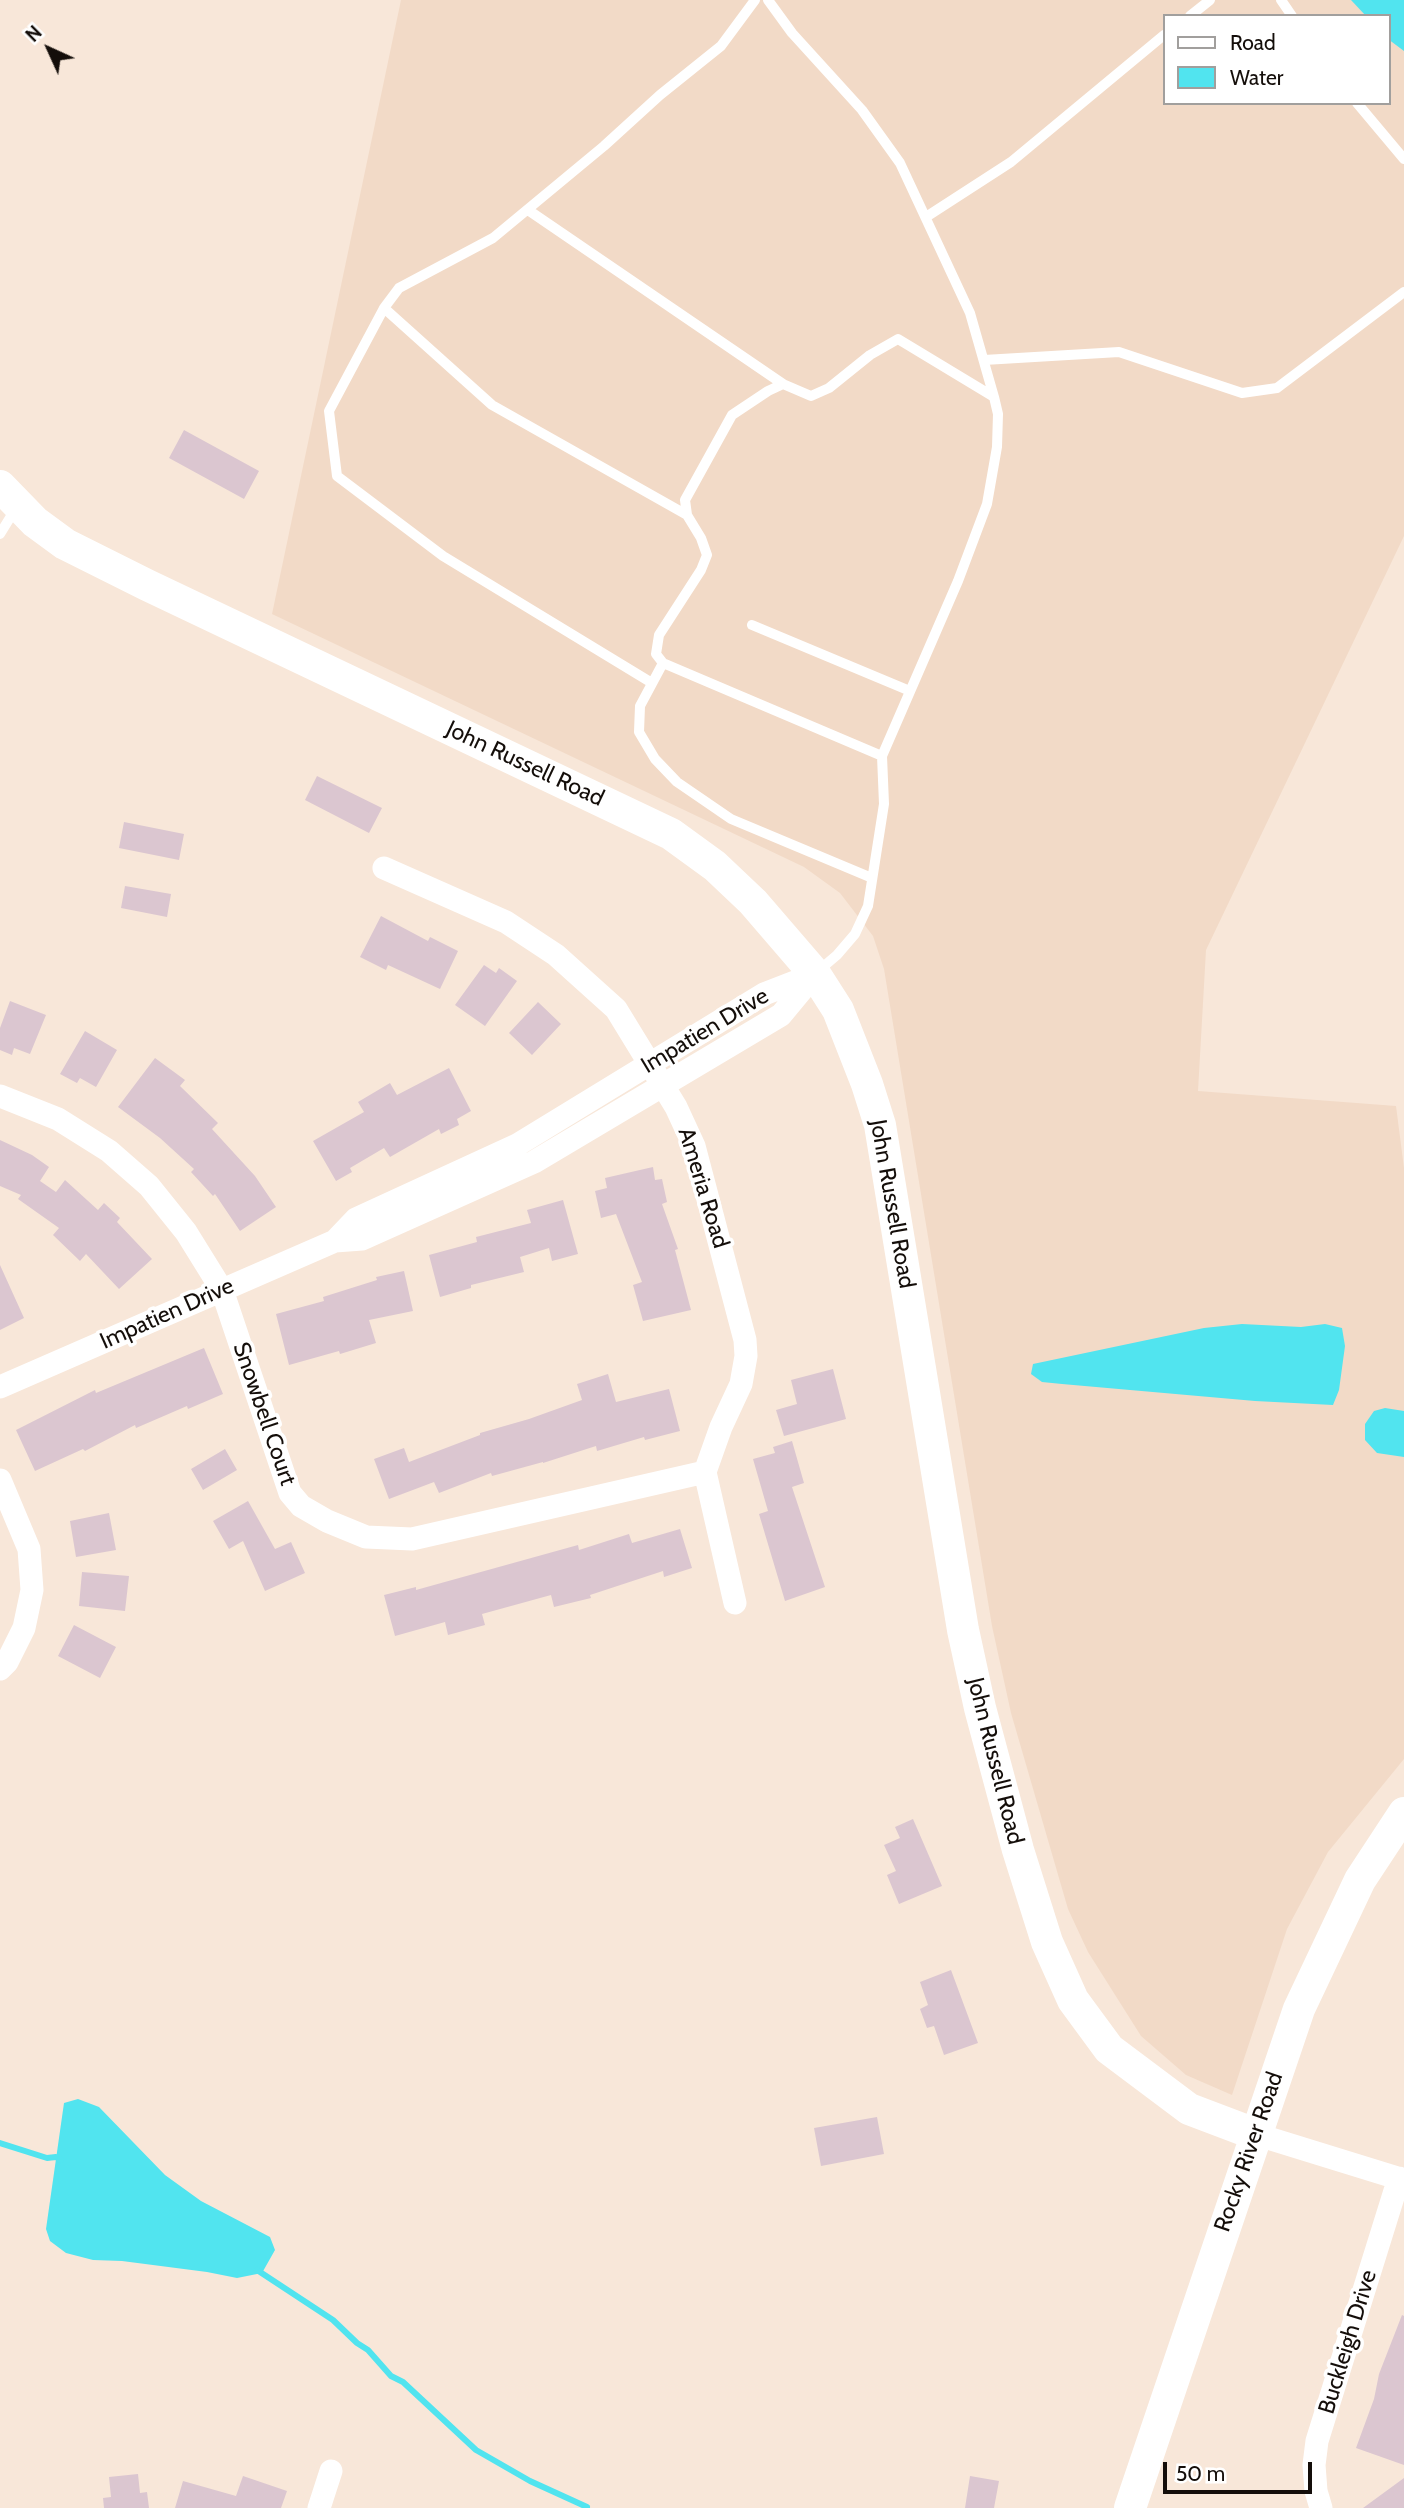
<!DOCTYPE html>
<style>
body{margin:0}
#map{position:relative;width:1404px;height:2508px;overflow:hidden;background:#f8e7d9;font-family:Cabin,sans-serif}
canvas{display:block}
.legend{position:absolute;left:1163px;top:14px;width:228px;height:91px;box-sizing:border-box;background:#fff;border:2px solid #a19f9d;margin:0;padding:9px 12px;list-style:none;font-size:21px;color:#140e0a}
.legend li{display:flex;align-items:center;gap:14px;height:35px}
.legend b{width:35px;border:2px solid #a19f9d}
.north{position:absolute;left:14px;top:14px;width:70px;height:70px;-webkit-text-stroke:5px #fff;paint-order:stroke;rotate:315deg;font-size:19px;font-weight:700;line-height:28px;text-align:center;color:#140e0a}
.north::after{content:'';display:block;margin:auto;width:24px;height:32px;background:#140e0a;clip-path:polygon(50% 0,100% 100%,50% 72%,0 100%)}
.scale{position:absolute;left:1163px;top:2462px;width:149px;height:32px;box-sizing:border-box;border:4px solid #140e0a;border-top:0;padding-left:9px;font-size:21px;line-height:24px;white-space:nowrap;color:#140e0a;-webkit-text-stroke:5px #fff;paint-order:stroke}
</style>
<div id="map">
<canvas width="1404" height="2508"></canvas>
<ul class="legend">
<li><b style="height:9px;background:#fff"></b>Road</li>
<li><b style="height:19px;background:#51e4ef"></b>Water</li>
</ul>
<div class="north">N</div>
<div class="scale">50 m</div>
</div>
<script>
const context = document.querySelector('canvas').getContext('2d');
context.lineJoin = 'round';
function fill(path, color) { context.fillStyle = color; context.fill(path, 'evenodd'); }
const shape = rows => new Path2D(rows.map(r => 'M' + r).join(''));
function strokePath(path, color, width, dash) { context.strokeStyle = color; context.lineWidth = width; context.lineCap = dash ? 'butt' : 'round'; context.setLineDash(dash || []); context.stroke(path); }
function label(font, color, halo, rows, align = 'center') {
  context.font = font + ' Cabin,sans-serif'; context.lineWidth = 7; context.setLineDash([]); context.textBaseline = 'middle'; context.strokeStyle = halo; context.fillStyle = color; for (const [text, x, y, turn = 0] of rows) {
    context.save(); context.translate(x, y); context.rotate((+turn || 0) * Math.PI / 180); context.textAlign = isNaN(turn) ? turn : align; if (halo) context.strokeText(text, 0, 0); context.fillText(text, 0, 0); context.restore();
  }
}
fill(shape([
 [401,0,1404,0,1404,536,1206,950,1198,1091,1396,1106,1404,1168,1404,1759,1328,1852,1287,1929,1232,2095,1186,2075,1141,2036,1088,1952,1068,1909,1011,1713,992,1626,884,969,873,936,840,893,804,867,272,614],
 [1164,16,1388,16,1388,103,1164,103]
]), '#f2dac7');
fill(shape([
 [1351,0,1404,0,1404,51,1388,39,1388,16,1366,16],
 [1242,1324,1301,1327,1325,1324,1342,1328,1345,1346,1339,1390,1333,1405,1255,1401,1062,1384,1042,1382,1031,1374,1033,1364,1204,1328],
 [1385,1408,1404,1411,1404,1457,1377,1453,1365,1440,1365,1424,1374,1411],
 [78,2099,99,2107,165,2175,201,2201,270,2237,275,2250,262,2273,237,2278,207,2272,122,2261,93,2260,66,2253,50,2241,46,2229,64,2103]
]), '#51e4ef');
strokePath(shape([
 [0,2143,47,2158,56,2157,61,2160],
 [257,2270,333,2320,357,2343,368,2350,391,2376,403,2382,476,2450,530,2481,587,2507]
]), '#51e4ef', 6);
fill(shape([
 [184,430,259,471,244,499,169,458],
 [317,776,382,808,369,833,305,800],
 [124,822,184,834,179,860,119,848],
 [125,886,171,894,167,917,121,908],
 [381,916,428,941,430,937,458,951,440,989,388,965,386,970,360,957],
 [484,965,496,973,499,968,517,981,485,1026,455,1005],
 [10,1001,46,1015,30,1054,14,1048,12,1055,0,1050,0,1028],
 [538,1002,561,1024,532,1055,509,1033],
 [85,1031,117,1050,96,1087,80,1078,77,1083,60,1074],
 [155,1058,185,1080,180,1086,218,1123,212,1129,255,1176,276,1207,240,1231,215,1194,213,1196,191,1172,194,1169,160,1138,118,1107],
 [449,1068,471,1111,457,1119,459,1125,441,1134,439,1129,390,1157,384,1148,350,1168,352,1172,336,1181,313,1141,364,1112,358,1102,390,1083,397,1095],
 [0,1140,32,1155,49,1167,40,1181,56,1192,65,1180,98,1210,104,1203,120,1218,117,1222,152,1259,119,1289,86,1254,80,1261,53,1235,59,1228,18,1199,21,1195,0,1186],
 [653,1167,655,1180,662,1179,667,1202,662,1204,678,1249,675,1250,691,1310,643,1321,633,1285,642,1282,616,1214,601,1218,595,1191,607,1188,605,1178],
 [563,1200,578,1254,552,1261,549,1248,520,1257,524,1272,471,1285,471,1288,440,1297,429,1255,477,1242,476,1237,531,1223,527,1210],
 [0,1265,24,1318,0,1330],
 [404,1271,413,1311,369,1320,376,1343,340,1354,339,1351,289,1365,276,1314,324,1301,323,1297,377,1280,376,1277],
 [204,1348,223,1394,188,1409,187,1406,136,1428,135,1425,85,1451,83,1449,35,1471,16,1430,95,1390,96,1393],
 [833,1369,846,1419,784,1436,776,1410,797,1404,791,1380],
 [608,1374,616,1402,669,1389,680,1431,645,1440,644,1437,597,1451,596,1446,543,1463,543,1462,492,1476,491,1473,439,1493,434,1482,389,1499,374,1459,404,1448,409,1462,480,1435,480,1433,529,1419,582,1400,577,1384],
 [792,1441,804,1483,792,1487,825,1587,785,1601,759,1514,768,1511,753,1459,775,1453,773,1447],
 [225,1449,237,1470,203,1490,191,1469],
 [248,1501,275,1549,291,1542,305,1573,265,1591,243,1541,229,1549,213,1521],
 [109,1513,116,1550,76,1557,70,1521],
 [680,1529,692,1568,664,1577,663,1571,590,1595,591,1598,554,1607,551,1595,482,1614,485,1625,448,1635,445,1622,395,1636,384,1595,416,1587,416,1590,578,1545,579,1550,629,1534,632,1543],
 [82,1572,129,1576,125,1611,79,1606],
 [74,1625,116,1647,100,1678,58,1656],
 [913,1819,942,1886,899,1904,887,1875,896,1871,884,1845,900,1838,895,1827],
 [951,1970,978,2043,944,2055,934,2026,927,2028,920,2009,928,2005,920,1982],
 [877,2117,884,2154,821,2166,814,2128],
 [1402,2315,1404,2316,1404,2465,1356,2448,1374,2399,1379,2374],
 [138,2474,140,2493,147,2492,149,2508,104,2508,103,2498,111,2497,109,2477],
 [243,2476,287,2491,281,2508,175,2508,183,2481,236,2496],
 [970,2476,999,2481,994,2508,965,2508],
 [1404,2478,1404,2508,1363,2508]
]), '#dbc6d0');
strokePath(shape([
 [768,0,792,33,862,110,900,163,970,313,994,397],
 [1281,0,1292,16],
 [1190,16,1210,0],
 [1357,103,1404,159],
 [528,210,783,384],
 [926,217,1011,162,1164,35],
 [384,308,329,411,337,476,443,556,652,683],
 [984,360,1119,352,1242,393,1277,388,1404,292],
 [687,515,492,405,384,308,399,288,493,238,604,146,660,95,721,46,755,0],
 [0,534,16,508],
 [752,625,910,691],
 [663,663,656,654,659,635,701,570,707,555,701,538,687,515,685,500,732,415,768,391,783,384,811,396,829,388,870,355,898,339,994,397,998,414,997,447,987,504,958,581,882,756,884,804,868,906,855,934,837,955,817,972],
 [872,878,731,819,677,782,655,759,639,732,640,706,663,663,882,756]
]), '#fff', 10);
strokePath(shape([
 [384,868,506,922,556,955,616,1009,676,1107,694,1146,745,1340,746,1356,741,1384,721,1427,705,1472,735,1603],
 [0,1096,58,1119,109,1151,149,1186,186,1232,222,1290,290,1493,301,1506,327,1521,366,1537,412,1539,705,1472],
 [335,1241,356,1219,517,1145,764,994,813,975],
 [0,1387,335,1241,362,1239,534,1162,781,1015,815,974],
 [0,1480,29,1549,32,1590,24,1628,7,1662,0,1669],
 [1255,2134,1404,2180],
 [319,2508,331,2471],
 [1321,2508,1316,2491,1314,2465,1317,2441,1399,2178]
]), '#fff', 23);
strokePath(shape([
 [0,486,35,522,65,544,147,585,671,834,715,866,753,902,815,974,838,1010,867,1084,880,1125,963,1630,980,1708,1018,1850,1047,1942,1073,2000,1109,2049,1189,2109,1255,2134],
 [1130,2508,1299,2009,1360,1880,1404,1813]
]), '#fff', 32);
label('23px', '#140e0a', '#fff', [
 ["John Russell Road",525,764,25],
 ["Impatien Drive",705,1031,-31],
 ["Ameria Road",703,1188,73],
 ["John Russell Road",892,1204,80],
 ["Impatien Drive",167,1314,-24],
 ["Snowbell Court",264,1414,71],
 ["John Russell Road",995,1761,76],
 ["Rocky River Road",1249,2152,-71],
 ["Buckleigh Drive",1348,2342,-73]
]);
</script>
